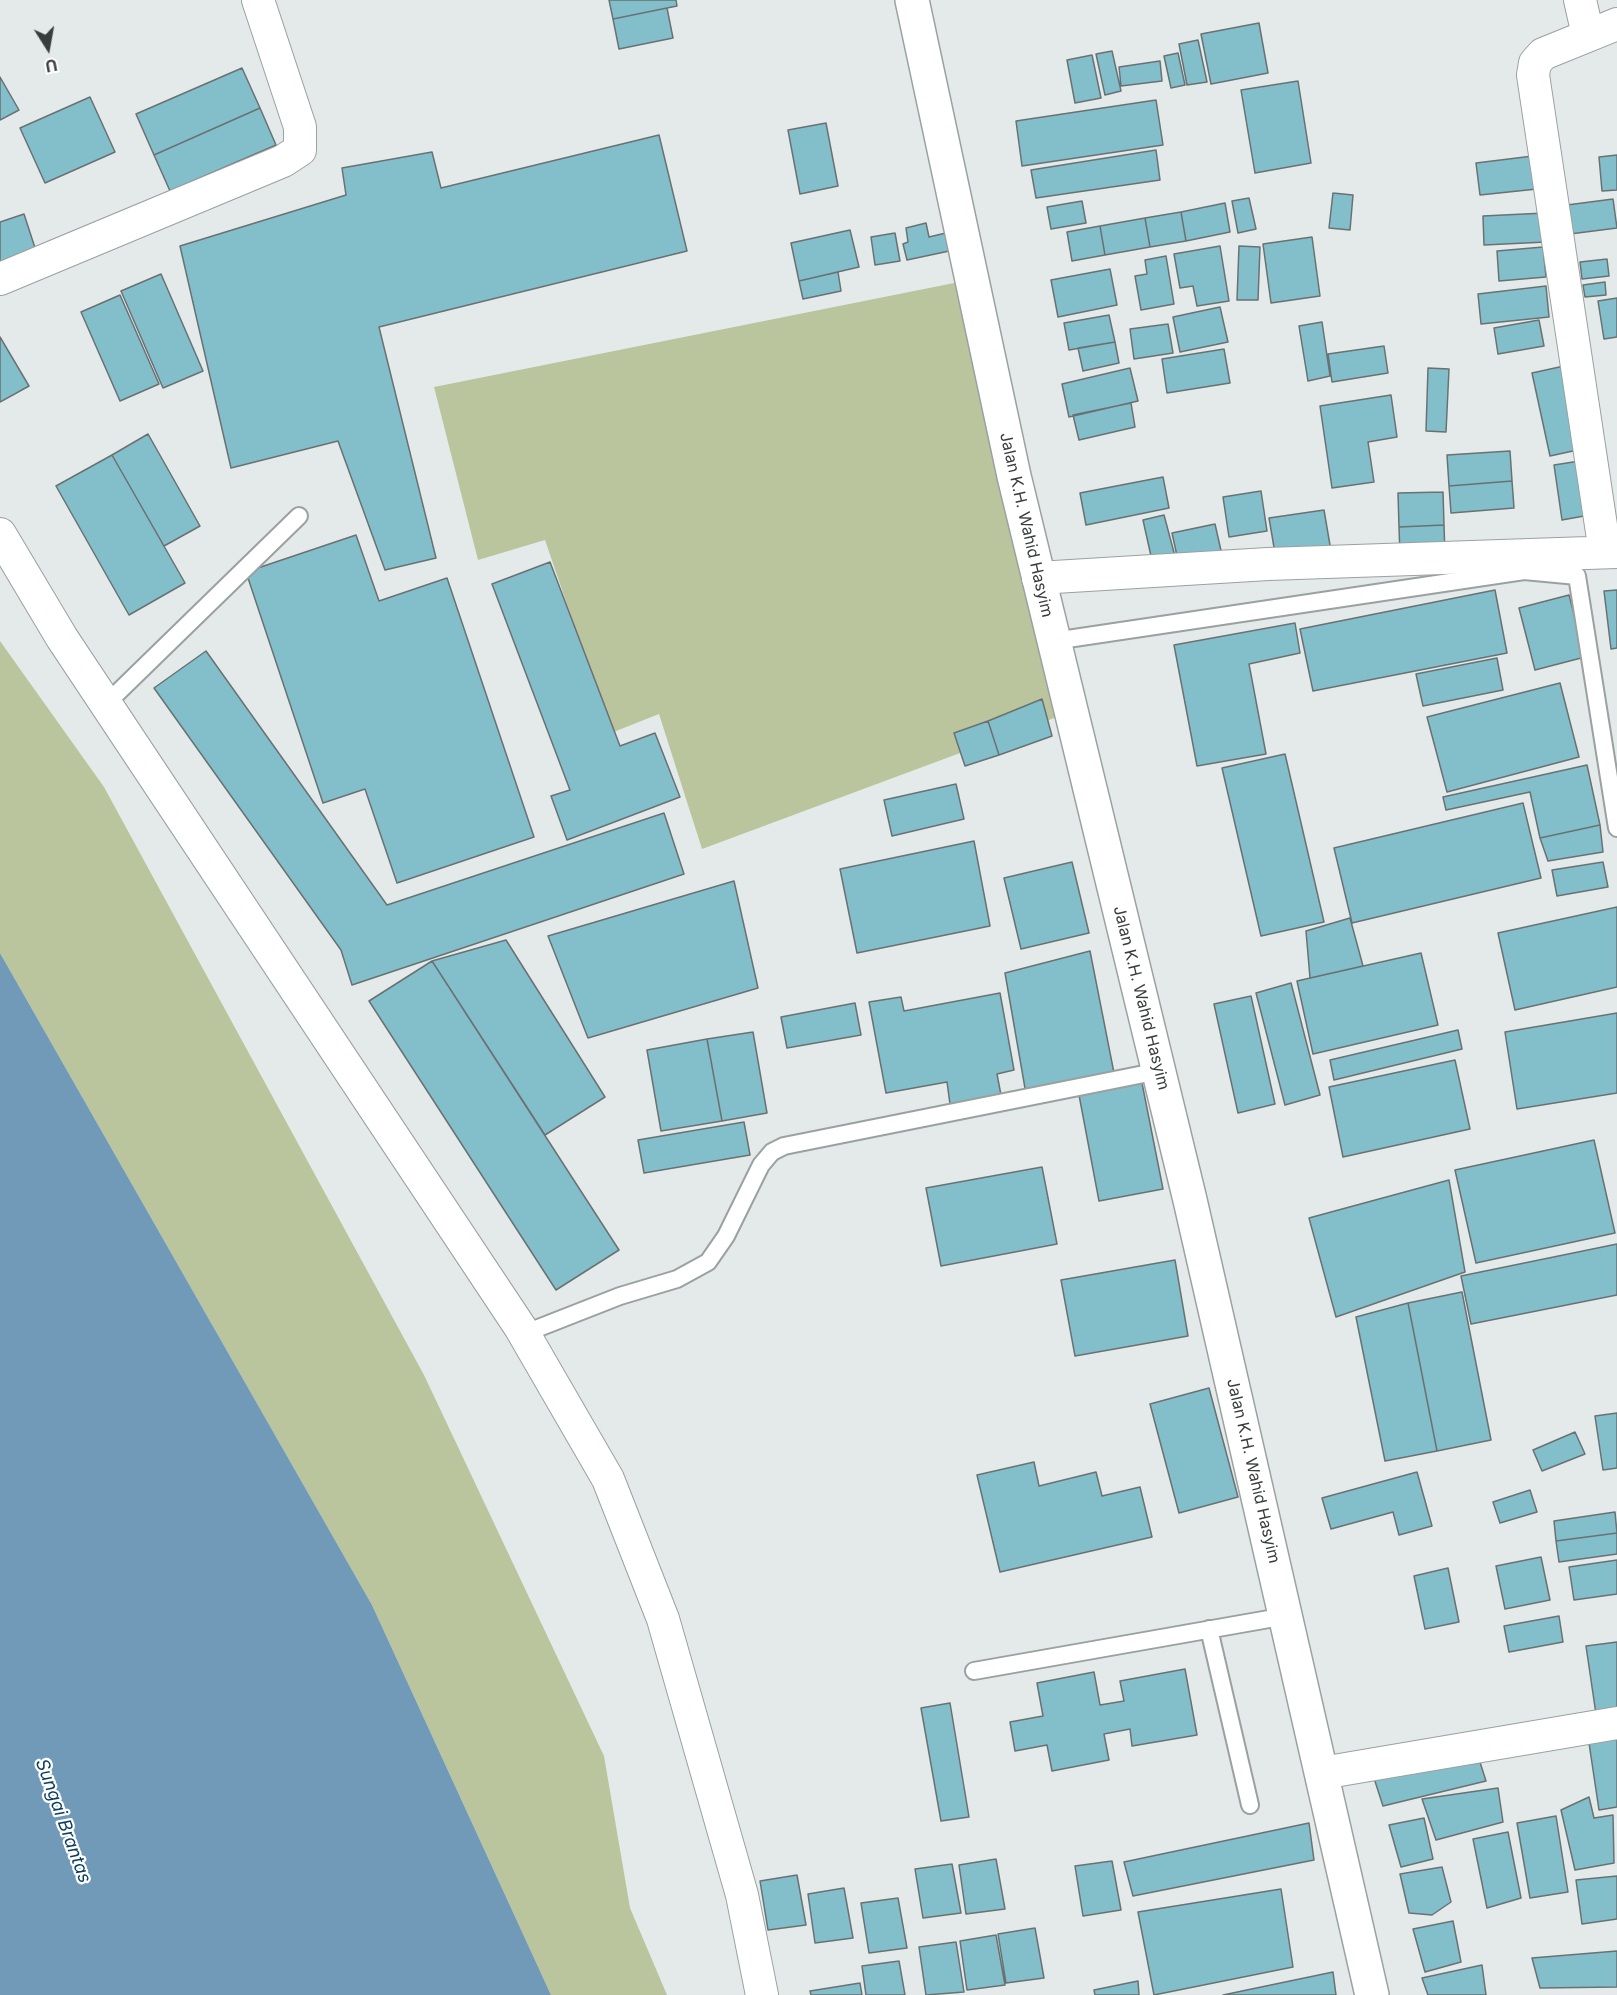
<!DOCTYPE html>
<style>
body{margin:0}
#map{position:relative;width:1617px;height:1995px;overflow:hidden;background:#e3eae9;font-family:Inter,sans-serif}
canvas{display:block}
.north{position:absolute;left:18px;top:18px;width:60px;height:60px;-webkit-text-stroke:4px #fff;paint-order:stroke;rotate:169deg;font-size:16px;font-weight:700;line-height:24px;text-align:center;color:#393c3c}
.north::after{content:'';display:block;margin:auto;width:21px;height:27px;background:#393c3c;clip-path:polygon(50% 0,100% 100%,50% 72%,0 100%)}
</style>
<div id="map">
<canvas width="1617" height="1995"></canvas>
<div class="north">U</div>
</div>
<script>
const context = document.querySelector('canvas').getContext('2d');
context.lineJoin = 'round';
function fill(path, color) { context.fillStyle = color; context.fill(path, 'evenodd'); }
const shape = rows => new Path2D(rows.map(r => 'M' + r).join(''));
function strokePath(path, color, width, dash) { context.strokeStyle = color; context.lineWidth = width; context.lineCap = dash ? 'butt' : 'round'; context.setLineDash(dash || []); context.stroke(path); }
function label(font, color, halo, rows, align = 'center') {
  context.font = font + ' Inter,sans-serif'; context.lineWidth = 4.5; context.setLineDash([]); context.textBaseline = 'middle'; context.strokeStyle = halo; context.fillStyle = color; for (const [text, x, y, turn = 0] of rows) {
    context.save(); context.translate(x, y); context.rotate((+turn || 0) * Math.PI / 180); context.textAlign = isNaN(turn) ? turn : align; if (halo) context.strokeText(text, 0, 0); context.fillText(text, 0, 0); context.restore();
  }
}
fill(shape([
 [974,279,1065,714,702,849,659,714,611,733,545,540,478,560,434,387],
 [0,641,104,787,424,1375,604,1756,630,1908,667,1995,551,1995,372,1605,0,953]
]), '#bac59d');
fill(shape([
 [0,953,372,1605,551,1995,0,1995]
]), '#719ab9');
const building = shape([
 [609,0,676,0,677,6,613,19,609,0],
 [667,8,673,38,619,49,613,19,667,8],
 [1259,23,1268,73,1211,84,1201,34,1259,23],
 [1198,40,1207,82,1187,85,1179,44,1198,40],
 [1112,51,1121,91,1105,95,1096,54,1112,51],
 [1178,53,1185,85,1171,88,1164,56,1178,53],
 [1092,55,1101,98,1075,103,1067,60,1092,55],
 [1160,61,1162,81,1121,86,1119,67,1160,61],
 [242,68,260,108,154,155,136,114,242,68],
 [0,77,19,110,0,120,0,77],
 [1298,81,1311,163,1255,173,1241,90,1298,81],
 [90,97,115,152,45,183,20,128,90,97],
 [1156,100,1163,145,1022,166,1016,121,1156,100],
 [260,108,276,145,170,191,154,155,260,108],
 [826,123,838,186,800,194,788,130,826,123],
 [659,135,687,251,379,327,436,558,385,570,338,441,231,468,180,246,346,195,342,168,432,152,441,188,659,135],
 [1156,150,1160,180,1036,198,1031,170,1156,150],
 [1617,155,1617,190,1602,191,1599,157,1617,155],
 [1533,156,1537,189,1480,195,1476,163,1533,156],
 [1333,193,1353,195,1350,230,1329,228,1333,193],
 [1249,198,1256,229,1238,233,1232,201,1249,198],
 [1613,199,1617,228,1570,234,1567,205,1613,199],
 [1082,201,1086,223,1051,229,1047,207,1082,201],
 [1225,203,1230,232,1186,241,1181,212,1225,203],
 [1181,212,1186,241,1150,247,1145,218,1181,212],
 [1545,213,1546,242,1484,245,1483,216,1545,213],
 [24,214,37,254,0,266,0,222,24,214],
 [1145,218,1150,247,1105,255,1100,226,1145,218],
 [926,223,929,237,950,232,954,250,907,260,903,244,908,242,906,228,926,223],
 [1100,226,1105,255,1072,261,1067,232,1100,226],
 [850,230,859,267,799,281,791,243,850,230],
 [895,233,900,261,875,265,871,237,895,233],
 [1312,237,1320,296,1271,303,1263,244,1312,237],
 [1220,246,1229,301,1197,306,1193,286,1180,288,1174,254,1220,246],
 [1239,246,1260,247,1258,300,1237,300,1239,246],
 [1543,247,1546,277,1499,281,1497,251,1543,247],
 [1166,256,1174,304,1141,310,1135,276,1147,274,1145,260,1166,256],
 [1607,259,1609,276,1582,279,1580,262,1607,259],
 [1110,269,1117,305,1058,317,1051,280,1110,269],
 [838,272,841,291,803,299,799,281,838,272],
 [161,274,203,371,163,388,121,291,161,274],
 [1605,282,1606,295,1585,297,1583,285,1605,282],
 [1546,286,1549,317,1481,324,1478,294,1546,286],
 [120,295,159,384,120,401,81,312,120,295],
 [1617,298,1617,337,1604,339,1598,301,1617,298],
 [1220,307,1228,342,1180,352,1173,317,1220,307],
 [1109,315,1115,342,1069,350,1064,323,1109,315],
 [1539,320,1544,346,1498,354,1494,328,1539,320],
 [1322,322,1330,376,1308,381,1299,326,1322,322],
 [1168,324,1173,353,1134,359,1130,329,1168,324],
 [0,337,29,386,0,402,0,337],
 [1115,342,1119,363,1083,371,1078,348,1115,342],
 [1384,346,1388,373,1332,382,1328,354,1384,346],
 [1224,349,1230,383,1167,393,1162,359,1224,349],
 [1564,366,1582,449,1550,456,1532,373,1564,366],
 [1130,368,1138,401,1069,417,1062,384,1130,368],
 [1428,368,1449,369,1446,432,1426,431,1428,368],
 [1391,395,1397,437,1368,442,1374,482,1332,488,1320,406,1391,395],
 [1131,403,1135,427,1079,440,1073,415,1131,403],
 [148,434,200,526,164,546,112,455,148,434],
 [1510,451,1512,481,1449,486,1447,455,1510,451],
 [112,455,185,583,129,615,56,486,112,455],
 [1586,460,1595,514,1562,520,1554,465,1586,460],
 [1163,477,1169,508,1086,525,1080,493,1163,477],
 [1512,481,1514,508,1451,513,1449,486,1512,481],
 [1261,491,1267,531,1229,537,1223,497,1261,491],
 [1443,492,1444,525,1399,527,1398,493,1443,492],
 [1324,510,1331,551,1276,559,1269,518,1324,510],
 [1164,515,1176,560,1153,565,1143,520,1164,515],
 [1215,524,1222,555,1179,565,1172,533,1215,524],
 [1444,525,1445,555,1400,556,1399,527,1444,525],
 [356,535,379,601,447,578,534,837,397,883,365,789,323,803,246,572,356,535],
 [550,562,620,746,655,733,680,797,567,840,551,796,570,790,492,584,550,562],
 [1495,590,1507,653,1313,691,1300,629,1495,590],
 [1617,590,1617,648,1611,649,1604,591,1617,590],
 [1569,595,1585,657,1535,670,1519,608,1569,595],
 [1295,623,1300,653,1249,664,1266,754,1197,766,1174,645,1295,623],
 [206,651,387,905,664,813,684,874,352,985,341,950,154,688,206,651],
 [1497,658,1503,690,1423,706,1416,674,1497,658],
 [1560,683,1579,757,1447,792,1427,717,1560,683],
 [1042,699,1052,736,999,755,988,721,1042,699],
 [988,721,999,755,965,766,954,733,988,721],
 [1285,754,1324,922,1261,936,1222,768,1285,754],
 [1587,765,1600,825,1540,838,1530,792,1446,810,1443,797,1587,765],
 [956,784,964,819,892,836,884,800,956,784],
 [1523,803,1541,878,1352,923,1334,848,1523,803],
 [1600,825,1603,852,1548,861,1540,838,1600,825],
 [974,841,990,926,857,953,840,869,974,841],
 [1072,862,1089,933,1021,949,1004,878,1072,862],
 [1603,862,1608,887,1557,896,1552,870,1603,862],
 [734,881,758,988,588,1038,548,936,734,881],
 [1617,907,1617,987,1515,1010,1498,933,1617,907],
 [1350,918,1363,966,1310,978,1306,931,1350,918],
 [506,940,605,1097,545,1135,432,961,506,940],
 [1090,951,1114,1073,1026,1094,1005,973,1090,951],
 [1421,953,1438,1025,1313,1054,1297,981,1421,953],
 [432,961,619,1250,556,1290,369,1001,432,961],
 [1291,983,1320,1095,1285,1105,1256,993,1291,983],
 [1000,993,1014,1070,997,1074,1001,1095,950,1104,947,1082,886,1093,869,1002,901,997,904,1011,1000,993],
 [1251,996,1275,1104,1238,1113,1214,1004,1251,996],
 [855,1003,861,1035,787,1048,781,1017,855,1003],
 [1617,1013,1617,1093,1517,1109,1505,1032,1617,1013],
 [1458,1030,1462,1049,1334,1080,1330,1060,1458,1030],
 [753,1032,767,1113,722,1121,707,1039,753,1032],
 [707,1039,722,1121,661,1131,647,1050,707,1039],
 [1455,1060,1470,1129,1343,1157,1329,1087,1455,1060],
 [1142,1083,1163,1189,1099,1201,1079,1095,1142,1083],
 [744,1122,750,1155,644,1173,638,1140,744,1122],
 [1594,1140,1615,1233,1476,1263,1455,1170,1594,1140],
 [1042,1167,1057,1244,941,1266,926,1188,1042,1167],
 [1449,1180,1465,1272,1336,1317,1309,1218,1449,1180],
 [1617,1244,1617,1295,1471,1324,1461,1276,1617,1244],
 [1175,1260,1188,1336,1075,1356,1061,1280,1175,1260],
 [1462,1292,1491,1440,1437,1451,1408,1303,1462,1292],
 [1408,1303,1437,1451,1385,1461,1356,1317,1408,1303],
 [1209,1388,1238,1497,1179,1513,1150,1404,1209,1388],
 [1617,1413,1617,1468,1603,1470,1595,1416,1617,1413],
 [1575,1432,1585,1454,1542,1471,1533,1450,1575,1432],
 [1034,1462,1039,1486,1096,1472,1102,1496,1140,1487,1152,1537,1000,1572,977,1475,1034,1462],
 [1417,1472,1432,1526,1399,1535,1393,1512,1331,1529,1322,1498,1417,1472],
 [1530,1490,1537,1512,1500,1523,1493,1502,1530,1490],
 [1615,1512,1617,1533,1556,1541,1554,1521,1615,1512],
 [1617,1533,1617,1554,1559,1562,1556,1541,1617,1533],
 [1541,1557,1550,1600,1505,1609,1496,1566,1541,1557],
 [1617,1560,1617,1594,1574,1600,1569,1567,1617,1560],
 [1448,1568,1459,1622,1425,1629,1414,1576,1448,1568],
 [1559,1616,1563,1642,1509,1652,1504,1626,1559,1616],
 [1617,1642,1617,1718,1597,1721,1586,1646,1617,1642],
 [1185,1669,1197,1735,1132,1746,1130,1729,1104,1734,1109,1760,1052,1771,1047,1745,1015,1751,1010,1722,1043,1716,1037,1683,1094,1672,1100,1705,1124,1701,1120,1681,1185,1669],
 [950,1703,969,1817,941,1821,921,1708,950,1703],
 [1617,1739,1617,1807,1599,1810,1589,1743,1617,1739],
 [1478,1756,1486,1781,1383,1806,1372,1772,1478,1756],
 [1498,1788,1503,1822,1436,1840,1422,1799,1498,1788],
 [1589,1797,1594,1818,1613,1815,1614,1863,1575,1870,1561,1810,1589,1797],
 [1556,1816,1568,1892,1530,1898,1517,1823,1556,1816],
 [1424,1818,1433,1859,1401,1867,1389,1825,1424,1818],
 [1309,1823,1314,1860,1133,1896,1124,1862,1309,1823],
 [1508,1832,1521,1898,1487,1908,1473,1839,1508,1832],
 [996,1859,1005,1909,966,1914,959,1865,996,1859],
 [1112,1861,1121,1910,1083,1916,1075,1866,1112,1861],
 [952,1864,961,1913,923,1918,915,1869,952,1864],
 [1442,1867,1451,1902,1432,1915,1409,1913,1400,1874,1442,1867],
 [797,1875,806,1925,768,1930,760,1881,797,1875],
 [1617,1876,1617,1919,1582,1924,1576,1880,1617,1876],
 [844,1888,853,1938,815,1943,808,1894,844,1888],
 [1281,1889,1293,1967,1154,1995,1138,1912,1281,1889],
 [898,1898,907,1948,869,1953,861,1903,898,1898],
 [1453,1921,1461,1962,1425,1972,1413,1929,1453,1921],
 [1035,1928,1044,1978,1006,1983,998,1934,1035,1928],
 [996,1935,1005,1985,967,1990,960,1941,996,1935],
 [956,1942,964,1992,926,1995,919,1947,956,1942],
 [1617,1951,1617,1987,1540,1988,1532,1958,1617,1951],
 [899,1961,905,1995,866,1995,862,1966,899,1961],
 [1482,1965,1486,1995,1428,1995,1422,1978,1482,1965],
 [1333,1972,1336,1995,1223,1995,1333,1972],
 [1138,1981,1139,1995,1095,1995,1094,1990,1138,1981],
 [860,1983,862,1995,811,1995,810,1991,860,1983]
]);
fill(building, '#82bfcb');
strokePath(building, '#6a7173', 1.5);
const lane = shape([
 [1054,641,1524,571,1577,576,1617,828],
 [106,704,299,516],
 [523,1334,620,1296,677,1279,708,1262,726,1236,761,1165,772,1152,784,1146,1159,1071],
 [1209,1629,1250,1805],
 [974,1671,1286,1616]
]);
const street = shape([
 [1580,0,1588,35],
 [0,279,283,161,300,150,300,127,258,0],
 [0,534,62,638,520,1327,608,1479,663,1619,742,1895,762,1995],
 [1605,552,1533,75,1535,63,1543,54,1617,24],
 [1038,578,1268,564,1617,552],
 [1322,1773,1617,1723]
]);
const secondary = shape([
 [912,0,1014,476,1190,1200,1372,1995]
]);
strokePath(lane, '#9aa1a0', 20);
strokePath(street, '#9aa1a0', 34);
strokePath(secondary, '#9aa1a0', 36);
strokePath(lane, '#fff', 16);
strokePath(street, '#fff', 32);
strokePath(secondary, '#fff', 33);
label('16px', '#393c3c', '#fff', [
 ["Jalan K.H. Wahid Hasyim",1026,525,77],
 ["Jalan K.H. Wahid Hasyim",1141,998,76],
 ["Jalan K.H. Wahid Hasyim",1253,1471,77]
]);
label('italic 18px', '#0b3e5e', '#fff', [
 ["Sungai Brantas",63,1821,70]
]);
</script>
